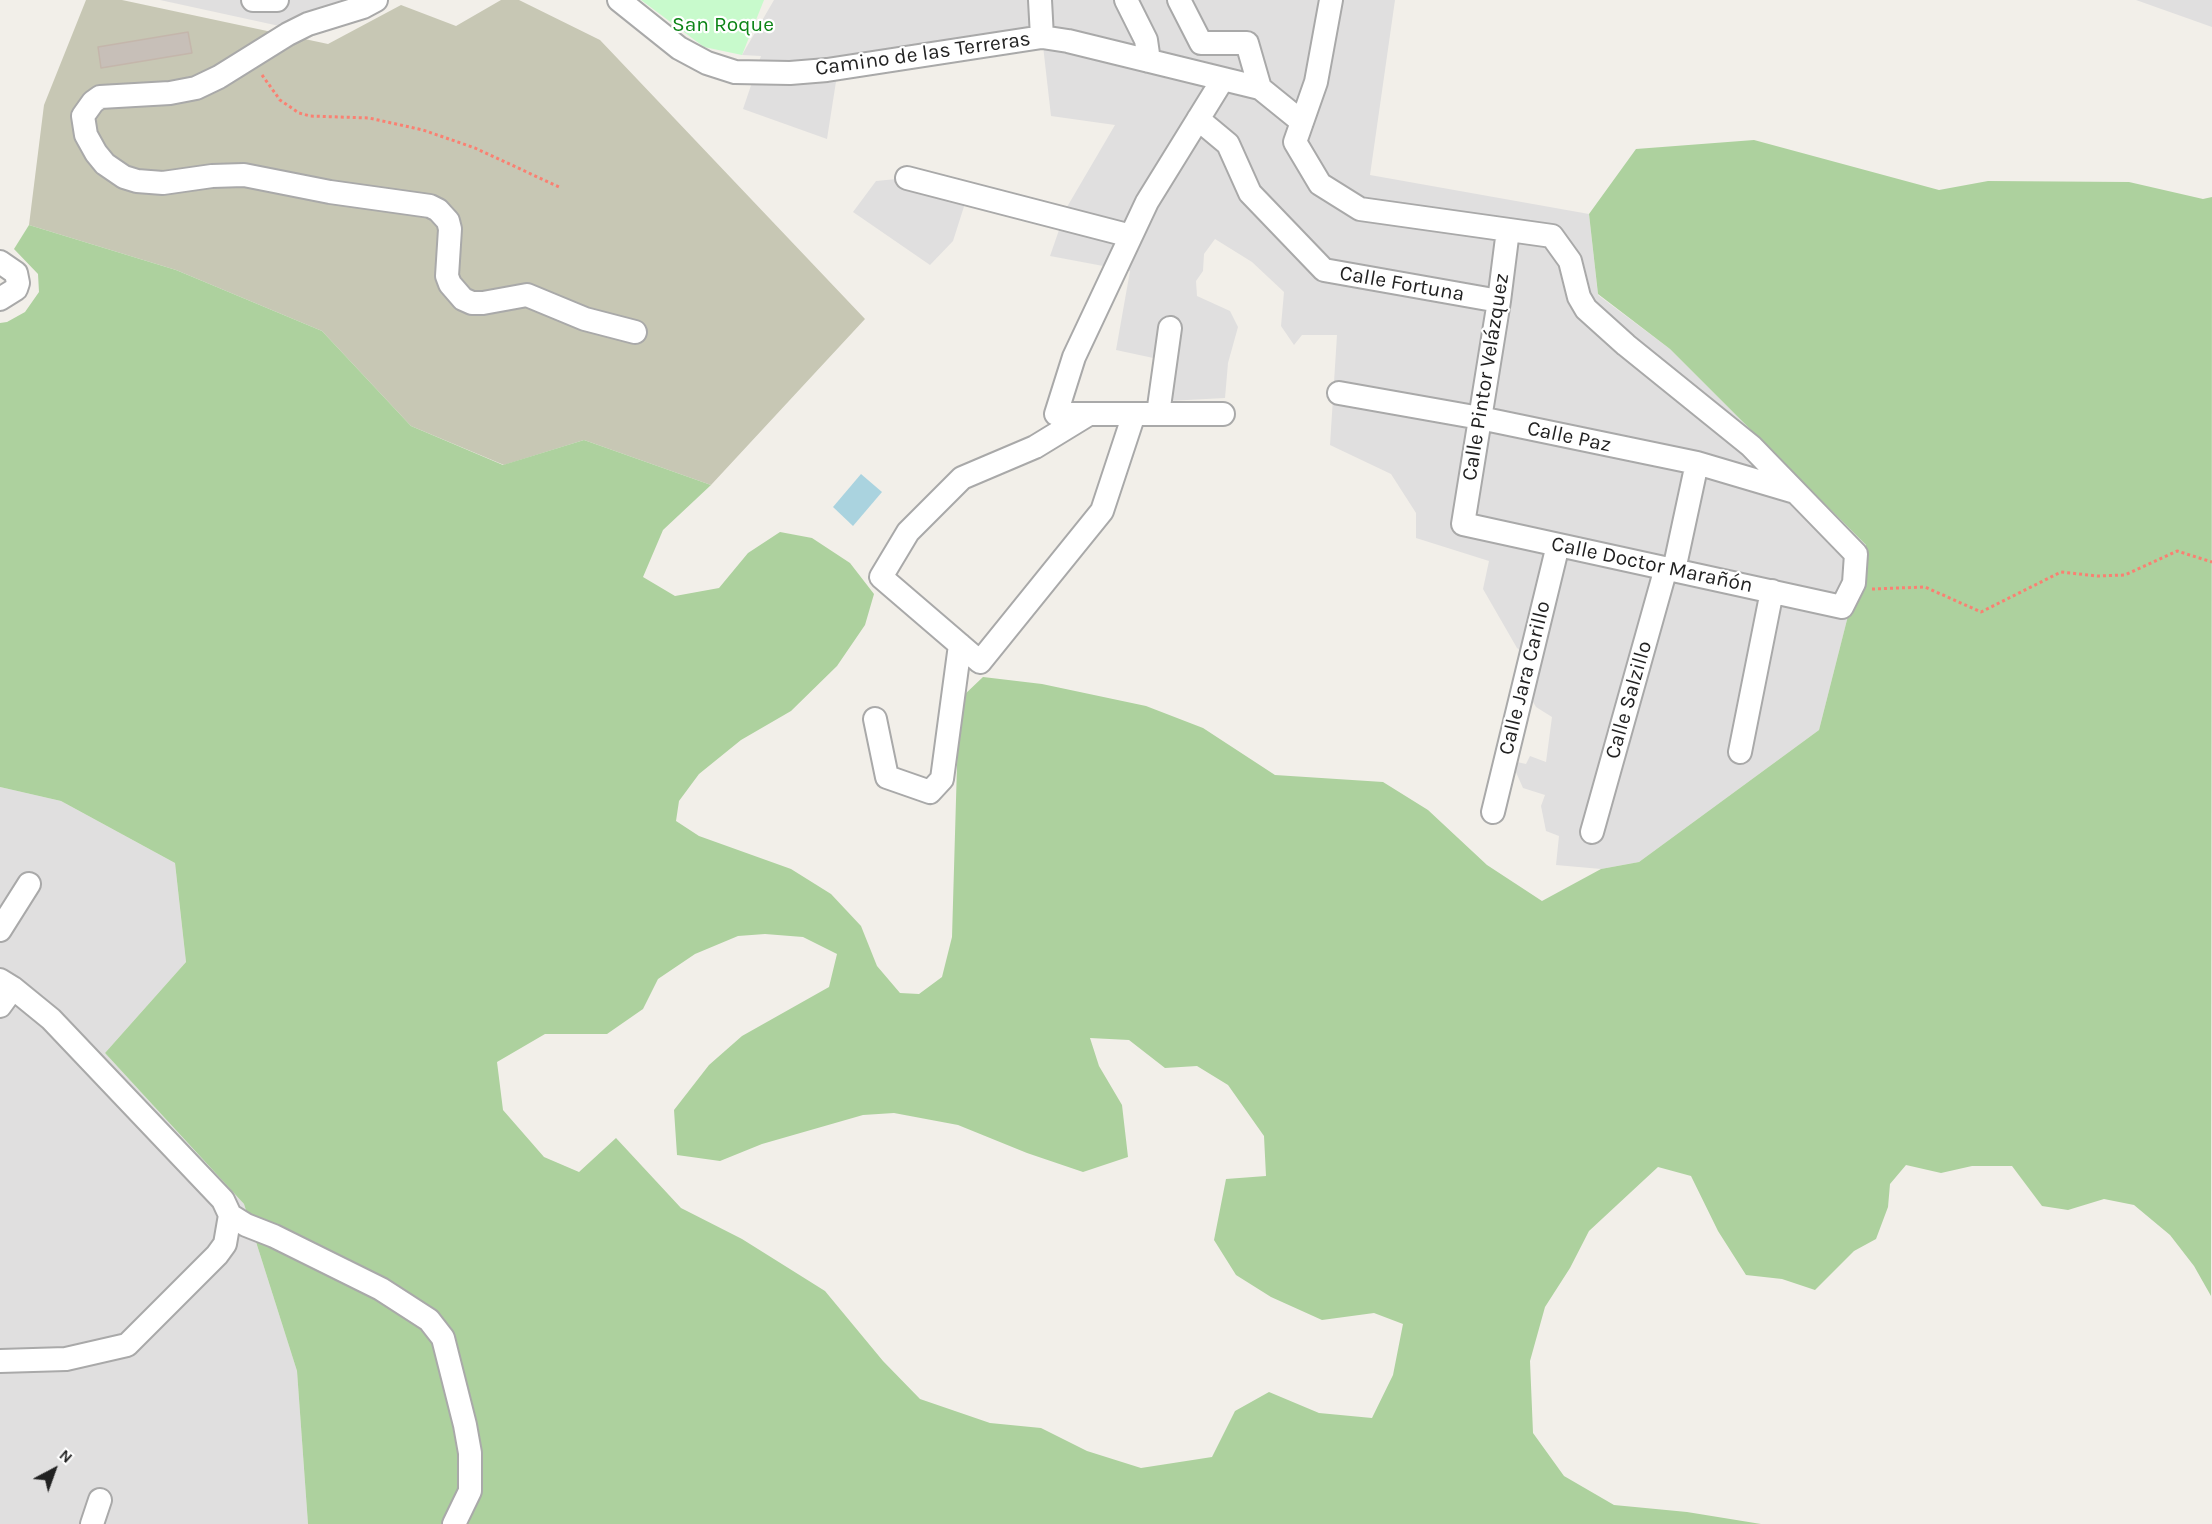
<!DOCTYPE html>
<meta charset="utf-8">
<style>
body{margin:0}
#map{position:relative;width:2212px;height:1524px;overflow:hidden;background:#f2efe9;font-family:Karla,sans-serif}
canvas{display:block}
.north{position:absolute;left:24px;top:1440px;width:60px;height:60px;-webkit-text-stroke:4px #fff;paint-order:stroke;rotate:41deg;font-size:16px;font-weight:700;line-height:24px;text-align:center;color:#222}
.north::after{content:'';display:block;margin:auto;width:21px;height:27px;background:#222;clip-path:polygon(50% 0,100% 100%,50% 72%,0 100%)}
</style>
<div id="map">
<canvas width="2212" height="1524"></canvas>
<div class="north">N</div>
</div>
<script>
const context = document.querySelector('canvas').getContext('2d');
context.lineJoin = 'round';
function fill(path, color) { context.fillStyle = color; context.fill(path, 'evenodd'); }
const shape = rows => new Path2D(rows.map(r => 'M' + r).join(''));
function strokePath(path, color, width, dash) { context.strokeStyle = color; context.lineWidth = width; context.lineCap = dash ? 'butt' : 'round'; context.setLineDash(dash || []); context.stroke(path); }
function label(font, color, halo, rows, align = 'center') {
  context.font = font + ' Karla,sans-serif'; context.lineWidth = 4.5; context.setLineDash([]); context.textBaseline = 'middle'; context.strokeStyle = halo; context.fillStyle = color; for (const [text, x, y, turn = 0] of rows) {
    context.save(); context.translate(x, y); context.rotate((+turn || 0) * Math.PI / 180); context.textAlign = isNaN(turn) ? turn : align; if (halo) context.strokeText(text, 0, 0); context.fillText(text, 0, 0); context.restore();
  }
}
fill(shape([
 [160,0,369,0,284,27],
 [774,0,1395,0,1370,175,1589,214,1598,295,1670,349,1866,545,1819,730,1639,862,1601,869,1556,865,1559,836,1546,831,1541,806,1545,795,1523,788,1515,770,1517,762,1526,764,1530,756,1546,762,1552,717,1536,707,1533,702,1537,663,1517,648,1483,589,1489,561,1416,538,1416,513,1391,474,1330,445,1337,335,1302,335,1294,345,1281,326,1284,292,1252,262,1215,239,1204,254,1203,271,1196,281,1197,296,1230,311,1238,327,1228,363,1225,398,1168,401,1158,359,1116,350,1130,271,1050,256,1067,207,1115,125,1051,116,1042,37,924,55,840,56,827,139,743,109,761,56,742,55],
 [2136,0,2212,0,2212,27],
 [907,178,968,194,953,241,930,265,853,212,876,181],
 [0,787,61,801,175,863,186,962,105,1053,244,1204,297,1371,308,1524,0,1524]
]), '#e0dfdf');
fill(shape([
 [86,0,122,0,328,44,401,5,456,26,501,0,519,0,600,40,865,319,711,485,584,440,504,465,411,426,322,331,176,270,29,225,44,105]
]), '#c7c7b4');
fill(shape([
 [1754,140,1939,190,1988,181,2129,182,2203,199,2212,197,2211,1296,2194,1266,2170,1235,2134,1205,2104,1199,2068,1210,2042,1206,2012,1166,1972,1166,1941,1173,1906,1165,1890,1184,1888,1207,1876,1239,1854,1251,1815,1290,1782,1279,1746,1275,1718,1231,1691,1176,1658,1167,1589,1231,1570,1268,1545,1307,1530,1361,1533,1433,1564,1476,1614,1505,1687,1512,1761,1524,308,1524,297,1371,244,1204,105,1053,186,962,175,863,61,801,0,787,0,323,7,322,25,312,39,292,38,274,14,249,29,225,176,270,322,331,411,426,503,465,584,440,711,485,663,530,643,577,675,596,719,588,748,553,780,532,812,538,850,563,874,594,865,625,837,666,791,711,741,740,699,774,679,801,676,821,699,836,791,869,831,894,861,926,877,966,900,993,919,994,942,977,952,937,958,731,963,696,983,677,1042,684,1146,706,1203,728,1275,775,1383,782,1428,810,1487,865,1542,901,1601,869,1639,862,1819,730,1866,545,1670,349,1598,294,1589,214,1636,149],
 [765,934,803,937,837,954,829,987,742,1036,709,1065,674,1110,677,1155,720,1161,762,1144,863,1115,894,1113,958,1125,1027,1153,1083,1172,1128,1157,1122,1105,1099,1066,1090,1038,1129,1040,1165,1068,1197,1066,1228,1085,1264,1136,1266,1176,1226,1179,1214,1240,1236,1275,1271,1297,1322,1320,1374,1313,1403,1324,1393,1375,1372,1418,1319,1413,1269,1392,1235,1411,1212,1457,1141,1468,1087,1451,1041,1428,990,1423,920,1399,883,1361,825,1291,742,1239,681,1208,616,1138,579,1172,544,1157,503,1110,497,1062,545,1034,607,1034,643,1009,658,979,695,954,738,936]
]), '#add19e');
fill(shape([
 [641,0,764,0,742,55,704,47]
]), '#c8facc');
fill(shape([
 [861,474,882,492,853,526,833,507]
]), '#aad3df');
const building = shape([
 [188,32,192,53,101,68,98,47,188,32]
]);
fill(building, '#c7bfb8');
strokePath(building, '#c4b6ab', 1.5);
const minor = shape([
 [253,0,277,0],
 [376,0,363,7,308,24,288,34,219,77,196,88,170,93,100,97,93,102,83,116,86,135,96,153,105,164,124,177,137,181,163,183,212,176,244,175,330,192,430,206,438,210,448,221,450,229,447,276,450,284,463,299,472,303,483,303,527,295,585,319,635,332],
 [619,0,679,48,707,63,735,72,790,73,827,70,1042,37,1068,41,1260,88,1302,122],
 [1040,0,1042,37],
 [1126,0,1146,40,1149,61],
 [1179,0,1201,43,1247,43,1260,88],
 [1331,0,1316,82,1295,142,1320,184,1360,209,1552,236,1570,261,1579,297,1586,309,1626,345,1751,446,1856,554,1854,583,1842,607,1463,524,1499,301,1508,230],
 [1223,79,1147,202,1074,357,1056,414,1223,414],
 [1198,119,1228,144,1250,193,1324,270,1499,301],
 [907,178,1131,236],
 [0,262,16,273,18,283,16,289,0,299],
 [1339,393,1480,418,1697,463,1795,492],
 [1089,414,1035,447,962,478,908,532,881,577,980,662,1102,511,1134,414],
 [1158,414,1170,328],
 [1674,570,1697,463],
 [875,719,887,777,930,792,942,779,960,645],
 [1740,752,1772,591],
 [1493,812,1558,545],
 [1592,832,1666,568],
 [0,930,29,884],
 [0,980,13,988,51,1019,223,1200,230,1215,246,1225,274,1236,381,1289,429,1320,443,1338,465,1425,470,1453,470,1491,454,1524],
 [0,1006,13,988],
 [0,1361,66,1359,127,1345,217,1255,225,1244,230,1215],
 [92,1524,100,1500]
]);
strokePath(minor, '#a9a9a9', 26);
strokePath(shape([
 [262,75,280,100,299,113,310,116,369,118,423,130,475,148,559,187],
 [1872,589,1925,587,1981,612,2061,572,2097,576,2125,575,2177,551,2212,562]
]), '#fa8072', 3, [3, 3]);
strokePath(minor, '#fff', 22);
label('21px', '#0c8416', '#fff', [
 ["San Roque",723,25]
]);
label('21px', '#222', '#fff', [
 ["Camino de las Terreras",923,54,-8],
 ["Calle Fortuna",1402,284,10],
 ["Calle Pintor Velázquez",1486,377,-81],
 ["Calle Paz",1569,437,12],
 ["Calle Doctor Marañón",1652,565,12],
 ["Calle Jara Carillo",1525,678,-76],
 ["Calle Salzillo",1629,700,-74]
]);
</script>
